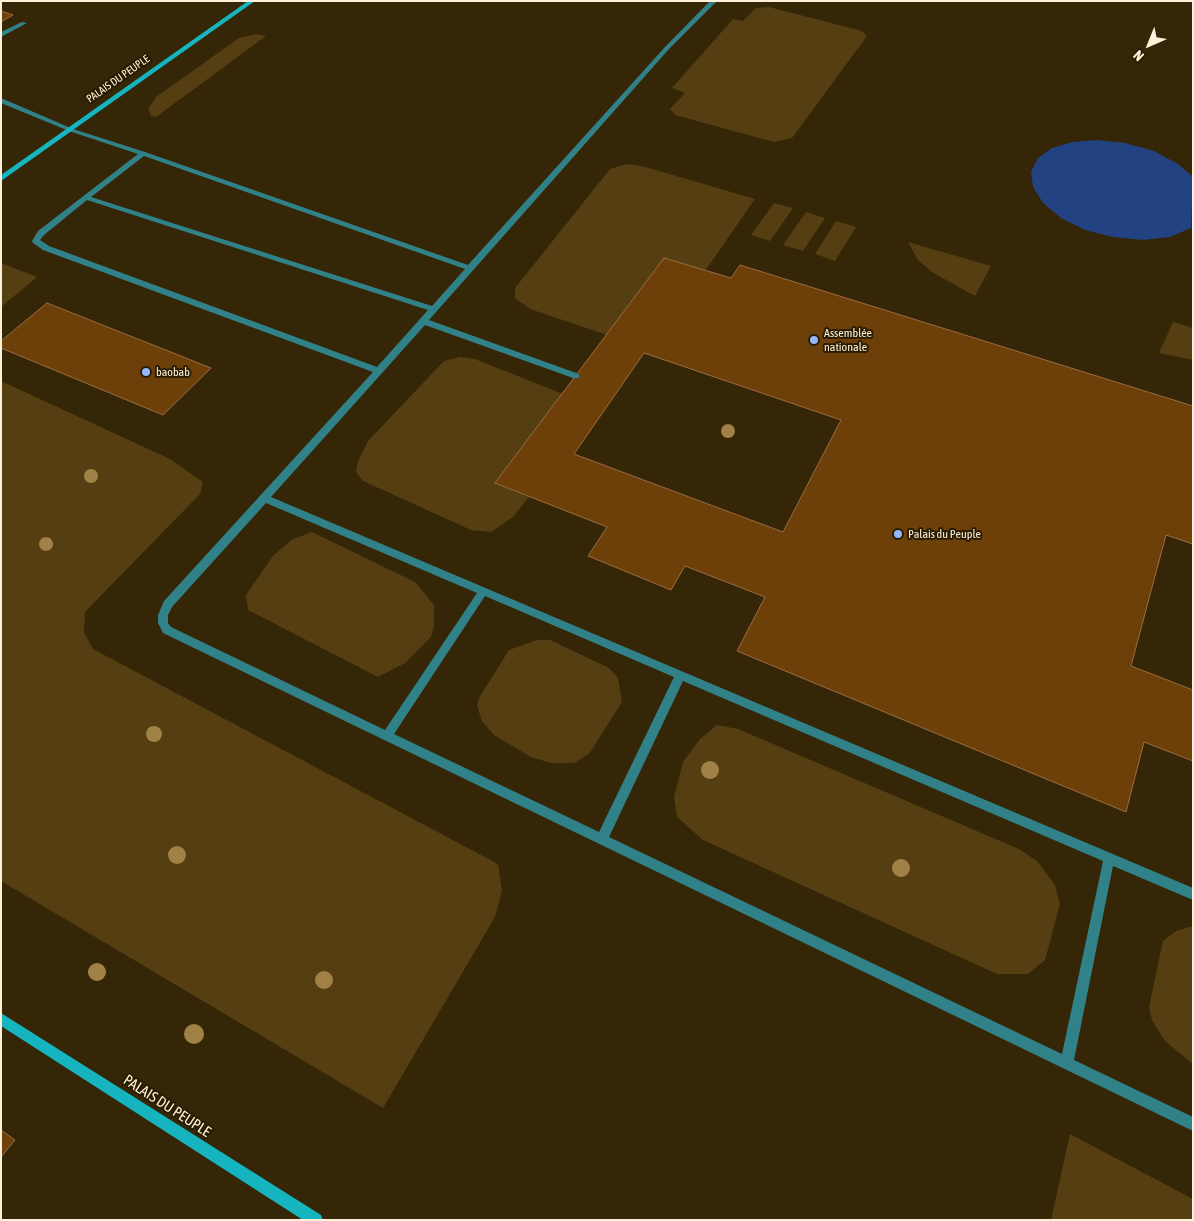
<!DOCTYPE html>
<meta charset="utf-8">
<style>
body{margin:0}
#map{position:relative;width:1194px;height:1221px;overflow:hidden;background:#342606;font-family:"Asap Condensed",sans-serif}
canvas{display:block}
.frame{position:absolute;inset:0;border:2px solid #fef1da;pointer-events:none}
.north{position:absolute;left:1124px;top:20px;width:50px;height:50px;-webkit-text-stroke:4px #2a1c00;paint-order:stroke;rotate:224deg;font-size:14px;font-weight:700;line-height:20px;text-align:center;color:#fef1da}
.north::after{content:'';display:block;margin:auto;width:18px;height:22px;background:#fef1da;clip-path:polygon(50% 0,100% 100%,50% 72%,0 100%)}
</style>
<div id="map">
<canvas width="1194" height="1221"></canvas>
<div class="frame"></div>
<div class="north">N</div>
</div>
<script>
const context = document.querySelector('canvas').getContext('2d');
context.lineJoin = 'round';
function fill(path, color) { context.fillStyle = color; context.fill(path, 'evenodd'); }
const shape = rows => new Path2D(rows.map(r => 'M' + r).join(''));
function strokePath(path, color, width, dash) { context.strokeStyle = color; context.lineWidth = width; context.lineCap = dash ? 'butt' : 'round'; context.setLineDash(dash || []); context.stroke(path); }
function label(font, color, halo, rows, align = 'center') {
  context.font = font + ' "Asap Condensed",sans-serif'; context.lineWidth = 4; context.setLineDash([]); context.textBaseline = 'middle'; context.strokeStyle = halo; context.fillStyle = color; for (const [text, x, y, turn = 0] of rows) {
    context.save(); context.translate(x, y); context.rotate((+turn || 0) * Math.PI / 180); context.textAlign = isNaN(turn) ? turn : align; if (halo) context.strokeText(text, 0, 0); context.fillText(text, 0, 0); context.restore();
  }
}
fill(shape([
 [769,7,862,31,867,36,792,138,774,142,675,115,670,109,685,93,672,88,733,19,743,21,756,8],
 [256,34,266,36,156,117,151,116,148,109,156,97,239,38],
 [626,164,642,166,755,199,705,271,664,258,607,335,530,309,515,298,515,288,610,169],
 [774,203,793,208,770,241,751,235],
 [806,212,825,218,803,251,783,245],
 [836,221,856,227,835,261,815,254],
 [908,242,991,266,975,296,932,272,918,260],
 [1,263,37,277,1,307],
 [1173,322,1193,328,1193,360,1159,353],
 [460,357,475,359,563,394,495,483,529,497,513,517,491,532,471,530,363,481,356,472,358,461,368,441,444,361],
 [1,381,170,459,203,482,200,494,85,612,84,632,93,649,498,864,502,891,495,917,383,1108,1,881],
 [312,532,415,582,434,605,434,626,431,637,405,663,378,677,248,610,246,595,273,556,291,540],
 [537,640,550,640,609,668,618,678,622,702,589,754,574,763,551,763,531,757,494,735,482,721,477,706,479,698,509,650],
 [717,725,738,729,1019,849,1037,861,1055,885,1060,904,1045,960,1028,974,997,974,703,840,677,817,674,797,683,762,700,739],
 [1193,926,1193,1064,1165,1041,1152,1020,1149,1007,1163,941,1176,931],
 [1070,1134,1193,1199,1193,1220,1051,1220]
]), '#553f12');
fill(shape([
 [1097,140,1125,143,1154,151,1178,164,1193,177,1191,228,1170,237,1142,240,1113,237,1085,230,1061,218,1043,203,1033,187,1031,172,1038,158,1052,148,1072,142]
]), '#234281');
const building = shape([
 [1,11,13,15,1,22,1,11],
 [664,258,731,278,740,265,1193,406,1193,544,1166,535,1131,666,1193,690,1193,761,1144,742,1126,812,737,651,765,597,685,566,671,590,588,556,607,527,495,483,664,258],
 [644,353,841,420,783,532,574,454,644,353],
 [47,303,211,368,163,415,1,348,1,341,47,303],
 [1,1130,15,1140,1,1157,1,1130]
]);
fill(building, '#6d3f09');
strokePath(building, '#9c6d42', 1);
fill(shape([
 [710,1,717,1,669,49,429,320,579,374,579,378,573,378,425,325,271,497,1193,888,1193,900,1113,866,1074,1060,1193,1117,1193,1131,163,633,158,623,158,615,164,601,373,372,43,250,33,243,32,241,38,231,138,154,69,131,69,129,73,129,145,152,468,265,665,47,710,1],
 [144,156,465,269,432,306,91,197,144,156],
 [87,200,428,310,377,367,49,246,40,240,44,235,87,200],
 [266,503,477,593,385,730,171,627,168,623,168,615,172,607,266,503],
 [485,596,674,677,599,832,394,734,485,596],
 [683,681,1103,861,1062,1054,609,837,683,681]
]), '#318288');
fill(shape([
 [22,22,27,23,1,37,1,32,22,22],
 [1,98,73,129,74,130,69,131,1,103,1,98]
]), '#318288');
fill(shape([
 [248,1,255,1,1,181,1,175,248,1],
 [1,1013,321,1215,323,1220,303,1220,1,1026,1,1013]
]), '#15b4bf');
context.fillStyle = '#a08246';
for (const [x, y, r] of [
 [728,431,7],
 [91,476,7],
 [46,544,7],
 [154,734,8],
 [710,770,9],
 [177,855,9],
 [901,868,9],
 [97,972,9],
 [324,980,9],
 [194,1034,10]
]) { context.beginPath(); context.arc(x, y, r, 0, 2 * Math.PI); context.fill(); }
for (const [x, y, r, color] of [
 [814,340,5,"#92b7fd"],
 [146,372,5,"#92b7fd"],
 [898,534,5,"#92b7fd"]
]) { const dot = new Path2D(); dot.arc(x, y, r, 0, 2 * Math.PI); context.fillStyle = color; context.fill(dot); strokePath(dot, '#2a1c00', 2); }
label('11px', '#fef1da', '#2a1c00', [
 ["PALAIS DU PEUPLE",118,79,-35]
]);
label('12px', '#fef1da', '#2a1c00', [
 ["Assemblée",824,333],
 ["nationale",824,347],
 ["baobab",156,372],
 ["Palais du Peuple",908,534]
], 'left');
label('15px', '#fef1da', '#2a1c00', [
 ["PALAIS DU PEUPLE",167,1106,33]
]);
</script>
